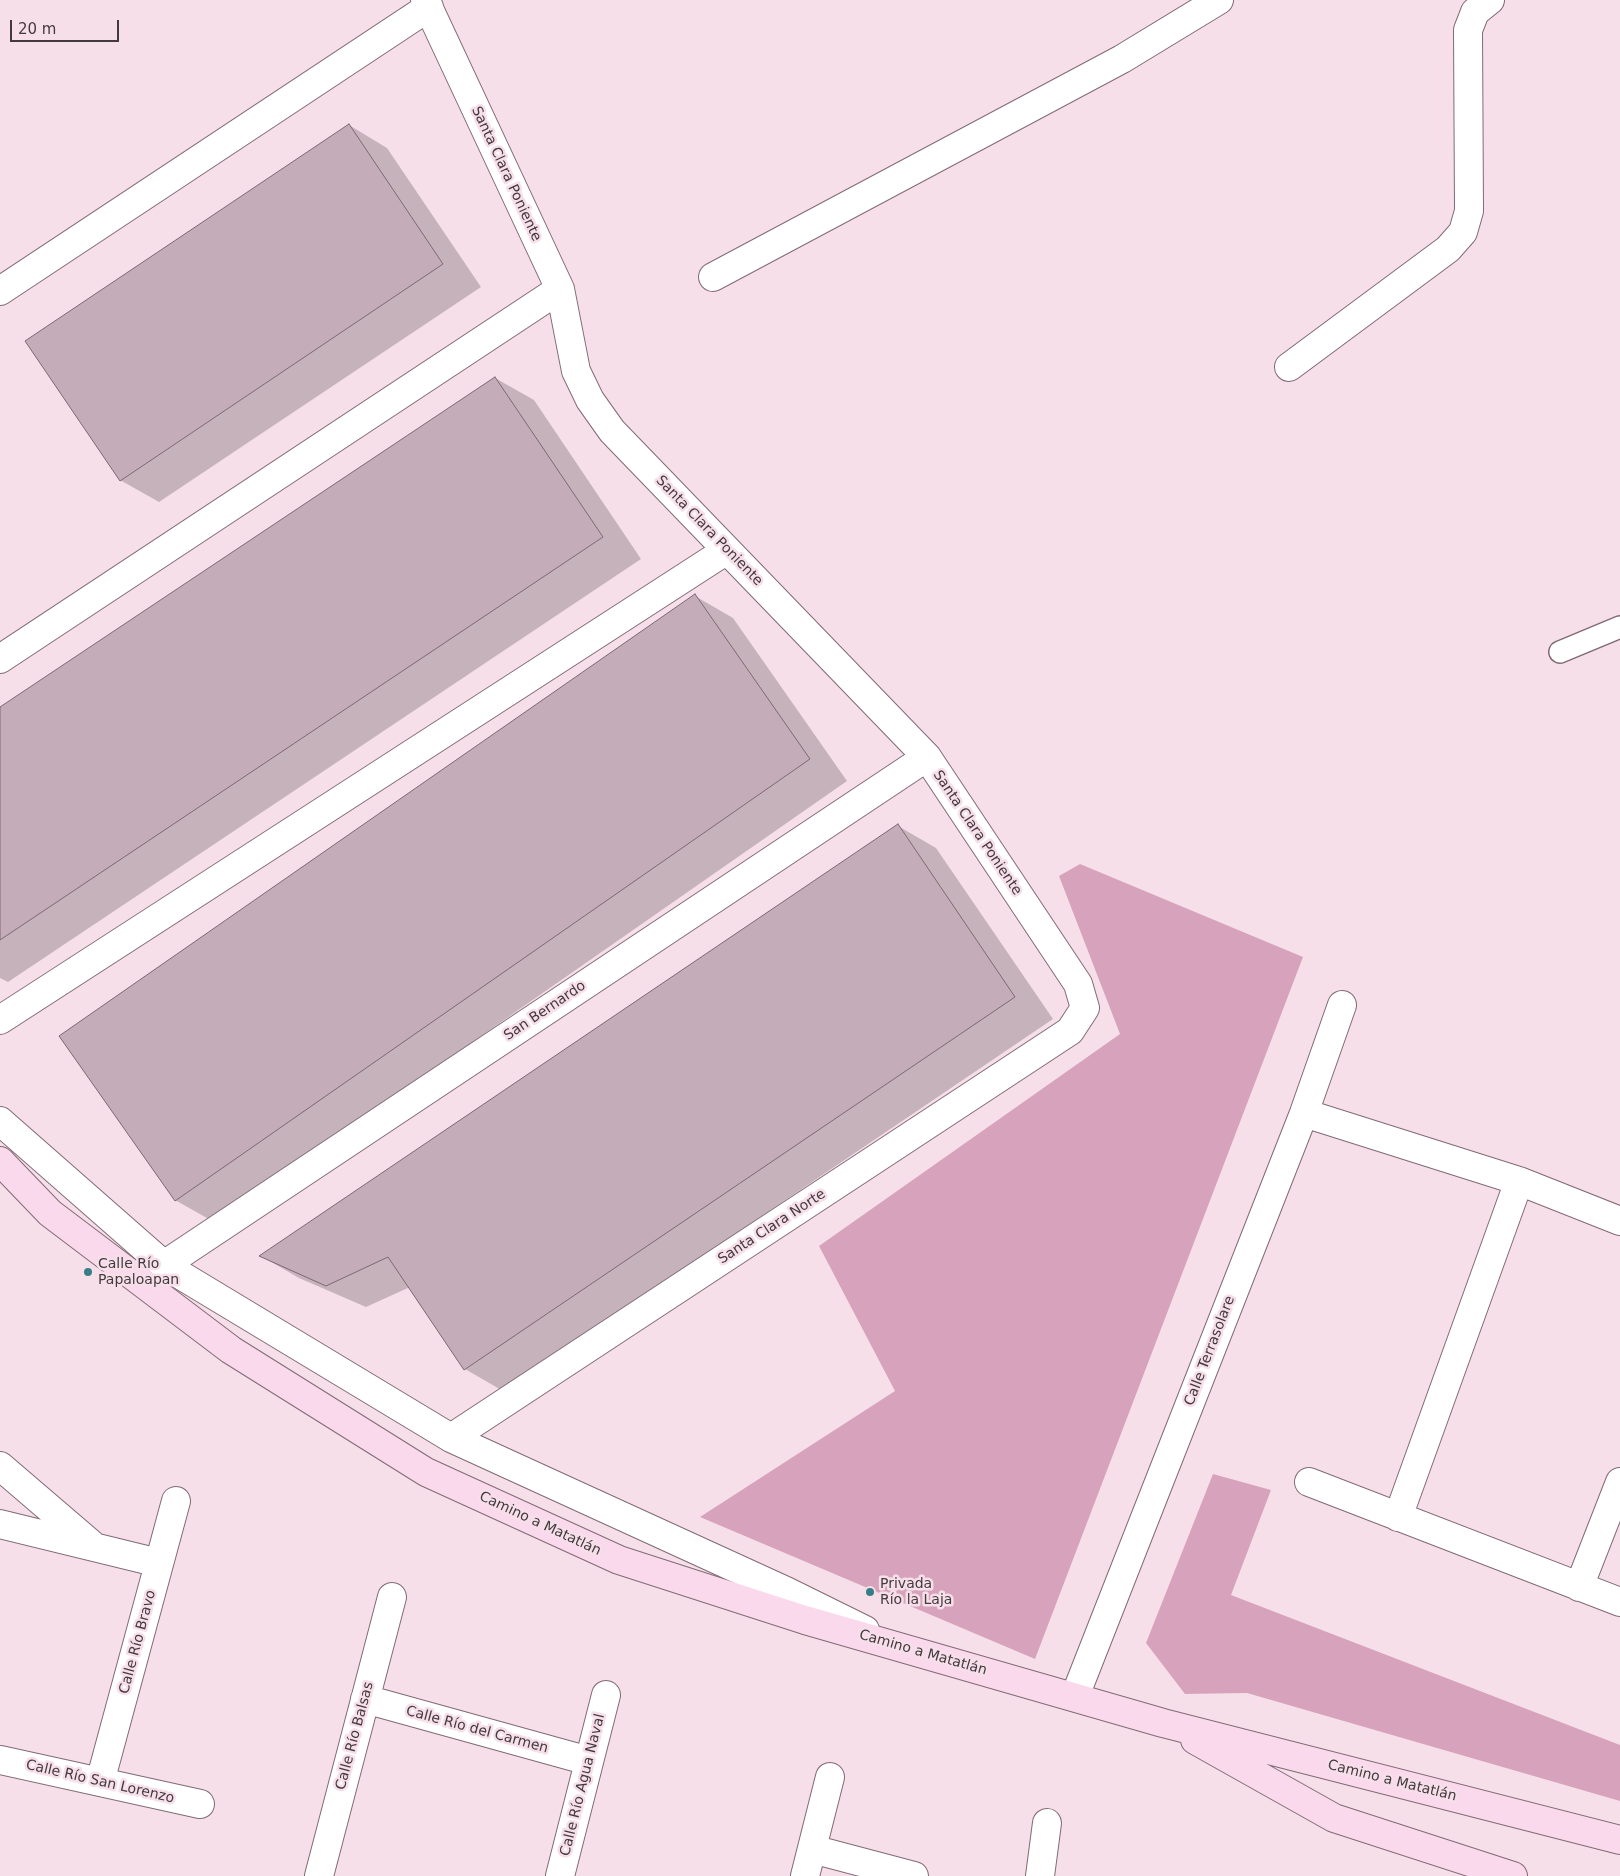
<!DOCTYPE html>
<meta charset="utf-8">
<style>
body{margin:0}
#map{position:relative;width:1620px;height:1876px;overflow:hidden;background:#f7dfea;font-family:"DejaVu Sans",sans-serif}
canvas{display:block}
.scale{position:absolute;left:10px;top:20px;width:109px;height:22px;box-sizing:border-box;border:2px solid #433a3e;border-top:0;padding-left:6px;font-size:15px;line-height:18px;white-space:nowrap;color:#433a3e;-webkit-text-stroke:4px #f7dfea;paint-order:stroke}
</style>
<div id="map">
<canvas width="1620" height="1876"></canvas>
<div class="scale">20 m</div>
</div>
<script>
const context = document.querySelector('canvas').getContext('2d');
context.lineJoin = 'round';
function fill(path, color) { context.fillStyle = color; context.fill(path, 'evenodd'); }
const shape = rows => new Path2D(rows.map(r => 'M' + r).join(''));
function strokePath(path, color, width, dash) { context.strokeStyle = color; context.lineWidth = width; context.lineCap = dash ? 'butt' : 'round'; context.setLineDash(dash || []); context.stroke(path); }
function label(font, color, halo, rows, align = 'center') {
  context.font = font + ' "DejaVu Sans",sans-serif'; context.lineWidth = 5; context.setLineDash([]); context.textBaseline = 'middle'; context.strokeStyle = halo; context.fillStyle = color; for (const [text, x, y, turn = 0] of rows) {
    context.save(); context.translate(x, y); context.rotate((+turn || 0) * Math.PI / 180); context.textAlign = isNaN(turn) ? turn : align; if (halo) context.strokeText(text, 0, 0); context.fillText(text, 0, 0); context.restore();
  }
}
fill(shape([
 [1080,864,1303,957,1035,1659,700,1517,895,1391,819,1246,1120,1034,1059,876],
 [1213,1474,1271,1490,1231,1595,1620,1745,1620,1801,1247,1693,1185,1694,1146,1643]
]), '#d7a3bc');
fill(shape([
 [349,125,387,148,481,287,159,502,120,480],
 [495,378,534,400,641,559,8,982,0,978,0,709],
 [695,596,733,618,847,781,214,1222,175,1200],
 [898,826,936,848,1053,1019,503,1391,465,1369,410,1287,366,1307,299,1278,261,1256]
]), '#0003');
const building = shape([
 [349,124,443,264,120,481,25,341,349,124],
 [495,377,603,537,0,940,0,707,495,377],
 [695,594,810,759,175,1201,59,1036,695,594],
 [898,824,1015,997,464,1370,388,1257,326,1286,259,1256,898,824]
]);
fill(building, '#c4adb8');
strokePath(building, '#7c6871', 1);
const lane = shape([
 [1560,652,1620,627]
]);
const street = shape([
 [425,0,560,289,576,371,590,400,612,431,927,757,1078,984,1085,1008,1070,1031,451,1438],
 [713,277,1122,59,1219,0],
 [0,291,429,7],
 [1289,367,1448,249,1463,232,1469,211,1468,30,1475,12,1490,0],
 [0,659,560,289],
 [0,1020,727,550],
 [1304,1113,1519,1181,1620,1221],
 [0,1121,164,1265,451,1438,788,1592,865,1630],
 [164,1265,927,757],
 [0,1466,91,1544],
 [1309,1482,1620,1602],
 [1398,1517,1519,1181],
 [0,1524,159,1563],
 [1579,1587,1620,1482],
 [1075,1696,1304,1113,1342,1005],
 [365,1699,589,1761],
 [0,1760,200,1804],
 [100,1782,176,1501],
 [812,1849,914,1876],
 [319,1876,392,1597],
 [560,1876,606,1695],
 [805,1876,830,1777],
 [1040,1876,1047,1823]
]);
const secondary = shape([
 [0,1161,50,1213,231,1350,426,1472,619,1560,805,1620,1163,1723,1620,1840],
 [1195,1740,1334,1818,1513,1876]
]);
strokePath(lane, '#806b75', 24);
strokePath(street, '#806b75', 30);
strokePath(secondary, '#806b75', 30);
strokePath(lane, '#fff', 21);
strokePath(street, '#fff', 28);
strokePath(secondary, '#fbd9ec', 28);
for (const [x, y, r, color] of [
 [88,1272,5,"#377f87"],
 [870,1592,5,"#377f87"]
]) { const dot = new Path2D(); dot.arc(x, y, r, 0, 2 * Math.PI); context.fillStyle = color; context.fill(dot); strokePath(dot, '#f7dfea', 2); }
label('14px', '#433a3e', '#f7dfea', [
 ["Santa Clara Poniente",506,174,65],
 ["Santa Clara Poniente",709,531,46],
 ["Santa Clara Poniente",977,833,56],
 ["San Bernardo",545,1011,-34],
 ["Santa Clara Norte",772,1227,-33],
 ["Calle Terrasolare",1210,1351,-69],
 ["Camino a Matatlán",540,1524,25],
 ["Calle Río Bravo",138,1642,-75],
 ["Camino a Matatlán",923,1653,16],
 ["Calle Río del Carmen",477,1730,15],
 ["Calle Río Balsas",355,1736,-75],
 ["Camino a Matatlán",1392,1781,14],
 ["Calle Río San Lorenzo",100,1782,13],
 ["Calle Río Agua Naval",583,1785,-76]
]);
label('14px', '#433a3e', '#f7dfea', [
 ["Calle Río",98,1264],
 ["Papaloapan",98,1280],
 ["Privada",880,1584],
 ["Río la Laja",880,1600]
], 'left');
</script>
